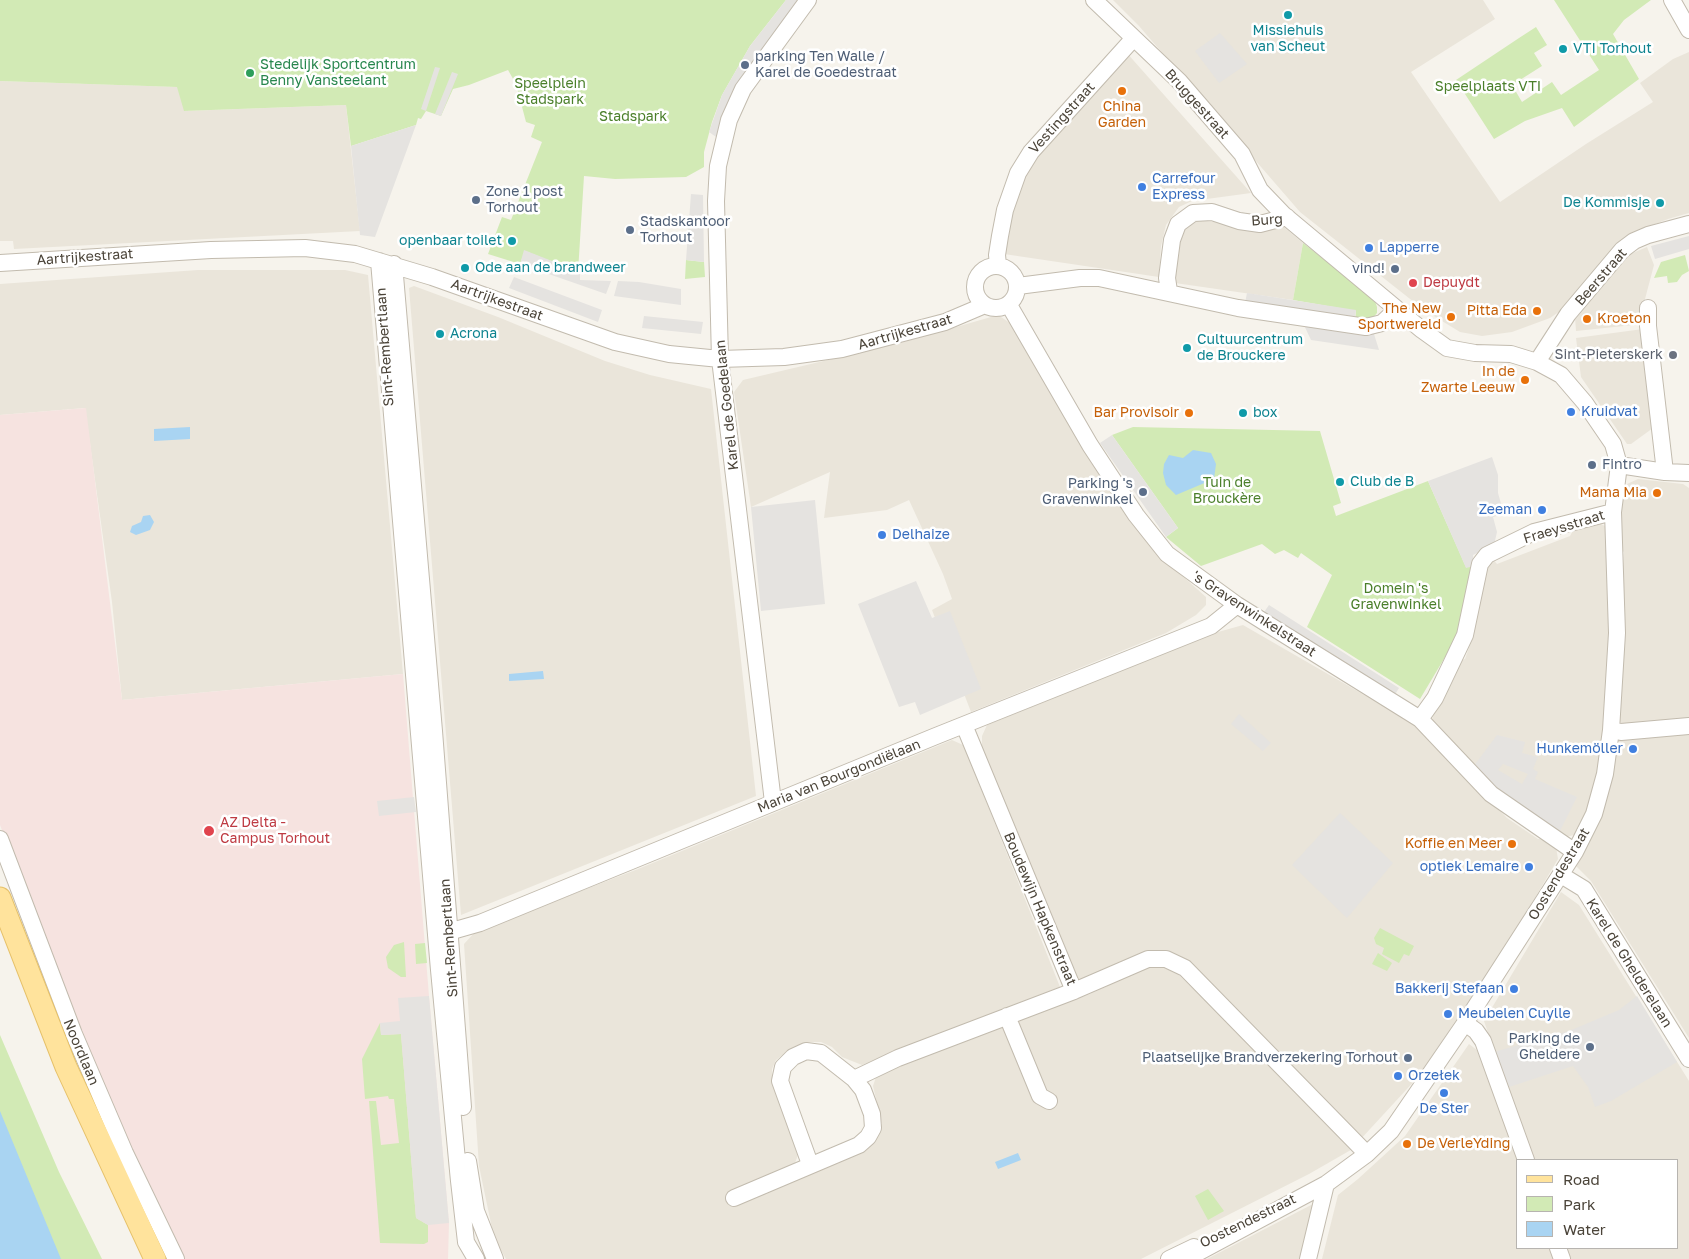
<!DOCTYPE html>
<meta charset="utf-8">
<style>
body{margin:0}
#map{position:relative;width:1689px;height:1259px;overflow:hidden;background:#f6f3ec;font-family:"Golos Text",sans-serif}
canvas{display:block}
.legend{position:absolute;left:1516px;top:1159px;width:162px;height:90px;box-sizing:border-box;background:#fff;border:1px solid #b7b4b0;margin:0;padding:6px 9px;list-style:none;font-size:15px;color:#4b4439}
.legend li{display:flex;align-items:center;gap:10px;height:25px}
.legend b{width:25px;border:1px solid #b7b4b0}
</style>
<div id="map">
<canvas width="1689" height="1259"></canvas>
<ul class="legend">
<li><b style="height:6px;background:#ffe39c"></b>Road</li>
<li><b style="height:14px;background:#d2eab5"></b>Park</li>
<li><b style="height:14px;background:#a9d4f2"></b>Water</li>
</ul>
</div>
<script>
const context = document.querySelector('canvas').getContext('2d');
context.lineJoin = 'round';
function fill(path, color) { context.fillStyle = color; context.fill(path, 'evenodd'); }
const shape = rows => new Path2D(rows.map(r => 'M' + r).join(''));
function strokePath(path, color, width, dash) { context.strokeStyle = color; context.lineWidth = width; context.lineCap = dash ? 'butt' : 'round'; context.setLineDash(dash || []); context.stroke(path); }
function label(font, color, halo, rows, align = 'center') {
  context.font = font + ' "Golos Text",sans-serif'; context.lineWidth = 5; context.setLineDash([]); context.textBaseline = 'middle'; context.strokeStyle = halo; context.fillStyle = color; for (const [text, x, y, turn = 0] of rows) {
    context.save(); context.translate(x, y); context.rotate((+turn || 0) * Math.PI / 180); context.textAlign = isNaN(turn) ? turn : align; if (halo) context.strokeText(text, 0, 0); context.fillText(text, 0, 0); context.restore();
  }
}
fill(shape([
 [1113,0,1483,0,1495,19,1411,72,1500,202,1586,144,1653,102,1640,83,1673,59,1689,52,1689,213,1668,219,1630,234,1566,307,1550,318,1512,332,1482,336,1460,332,1424,310,1300,212,1139,26],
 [1126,52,1251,193,1192,201,1179,207,1166,225,1161,246,1159,277,1004,254,1009,218,1026,169],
 [0,81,178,87,185,111,346,105,360,231,14,249,13,241,0,241],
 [1201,220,1228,224,1284,227,1303,243,1293,300,1175,283,1179,228,1189,221],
 [1647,247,1654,265,1645,299,1643,324,1576,331,1575,317,1628,255],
 [198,270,345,270,368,275,403,674,122,700,112,602,85,408,0,415,0,284],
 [414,286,498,317,605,361,650,375,711,389,756,796,461,915,409,288],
 [998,315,1010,323,1105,481,1160,556,1206,597,1206,605,1196,615,1166,633,971,712,932,610,952,599,943,574,909,500,887,510,824,518,830,472,751,507,734,392,743,380,904,342],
 [1643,329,1653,428,1631,444,1627,444,1581,377,1576,338],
 [1638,479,1683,484,1689,488,1689,722,1624,727,1617,723,1624,552,1620,549,1620,510,1622,492,1627,484],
 [1594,521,1605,526,1610,532,1612,635,1599,779,1581,827,1574,835,1566,837,1494,791,1432,722,1433,713,1459,661,1465,659,1472,639,1481,576,1491,557,1497,564,1570,536,1576,525],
 [1243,625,1418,726,1507,818,1538,839,1547,837,1556,847,1558,859,1511,938,1418,1077,1359,1141,1176,956,1163,950,1146,952,1085,981,1077,979,982,749,982,736,987,725,1211,634],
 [1689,730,1689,1038,1591,881,1576,866,1616,740],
 [952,740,963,745,968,756,1060,987,862,1065,842,1057,832,1047,821,1042,807,1042,789,1050,776,1060,772,1069,772,1081,799,1147,798,1155,795,1163,778,1172,729,1191,734,1202,872,1143,882,1124,873,1086,877,1074,1090,994,1150,966,1162,967,1178,974,1356,1147,1309,1174,1141,1259,506,1259,494,1238,479,1166,464,944,475,932,638,869],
 [1561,892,1579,905,1689,1081,1689,1259,1568,1259,1564,1248,1678,1248,1678,1160,1531,1160,1484,1021],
 [1469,1044,1477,1050,1519,1160,1518,1248,1553,1248,1557,1259,1322,1259,1338,1195,1358,1179,1405,1136],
 [1313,1204,1315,1210,1304,1259,1207,1259]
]), '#eae5da');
fill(shape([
 [86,408,122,700,403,674,429,996,449,1223,448,1259,182,1259,80,1037,0,825,0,415]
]), '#f6e3e0');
fill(shape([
 [0,0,786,0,750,46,722,95,712,122,704,152,704,167,686,177,615,179,584,176,578,272,525,251,520,264,488,254,502,217,511,220,542,142,531,137,535,125,526,122,516,84,508,70,469,85,453,89,441,116,426,111,421,119,418,118,416,125,351,146,346,105,184,111,177,87,0,81],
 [1554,0,1651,0,1624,20,1613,34,1639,79,1574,127,1562,108,1525,121,1494,139,1456,80,1519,38,1536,27,1547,45,1534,53,1542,66,1512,85,1522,102,1552,82,1561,95,1599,70],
 [1303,243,1374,298,1377,307,1377,313,1372,319,1355,320,1356,311,1293,300],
 [1685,255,1689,271,1682,275,1677,282,1668,283,1667,276,1654,278,1661,262],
 [686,260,704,262,705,277,685,279],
 [1133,427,1320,431,1341,503,1333,506,1336,516,1428,481,1466,567,1474,566,1457,637,1420,699,1307,627,1332,575,1301,553,1298,558,1284,550,1275,554,1262,544,1201,566,1166,537,1178,528,1112,435],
 [1380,928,1414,946,1409,956,1404,954,1399,963,1382,954,1384,948,1376,944,1374,938],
 [404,942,406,977,401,977,388,968,386,957,394,945],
 [425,943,427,963,416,964,415,944],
 [1378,953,1392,963,1387,971,1372,964],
 [380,1023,381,1035,401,1034,416,1218,428,1225,428,1242,424,1244,380,1243,369,1101,376,1101,381,1145,399,1143,394,1099,389,1099,388,1096,365,1099,362,1059],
 [0,1035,59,1172,102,1259,0,1259],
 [1208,1189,1224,1211,1208,1220,1195,1196]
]), '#d2eab5');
fill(shape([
 [786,0,802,0,719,139,709,132,722,95,750,46],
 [1220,33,1247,64,1219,83,1195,51],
 [435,67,440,68,426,111,421,109],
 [452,72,458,74,441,116,435,114],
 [416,125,375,237,360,235,351,146],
 [691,194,703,195,704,262,686,260],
 [1689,236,1689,249,1655,259,1651,246],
 [524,250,580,272,580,280,611,281,606,294,520,264],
 [514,277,602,310,598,322,509,288],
 [618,281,639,282,681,289,681,305,614,296],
 [1247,293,1356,310,1355,320,1245,303],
 [644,316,703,322,701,334,642,328],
 [1303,323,1374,334,1379,350,1311,340],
 [1112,435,1178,528,1166,537,1100,443],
 [1492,457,1498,475,1498,493,1504,514,1493,517,1497,532,1494,545,1473,555,1474,566,1466,568,1428,481],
 [815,500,825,604,761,611,751,507],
 [916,581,932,618,950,611,981,689,920,715,915,702,899,707,858,604],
 [1269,605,1399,688,1394,696,1262,615],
 [1239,714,1271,743,1263,751,1231,724],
 [1497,735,1525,742,1522,753,1538,757,1533,769,1538,772,1535,779,1577,797,1560,831,1501,793,1473,767],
 [1503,764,1528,774,1522,784,1498,770],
 [414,797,416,812,379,816,377,801],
 [1340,813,1393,863,1347,918,1292,865],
 [429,996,449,1223,428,1225,416,1218,401,1034,381,1035,380,1023,400,1021,398,998],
 [1637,996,1677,1062,1611,1101,1595,1107,1588,1087,1573,1066,1506,1088,1494,1052,1569,1031,1619,1010]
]), '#e5e3e0');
fill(shape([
 [190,427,190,439,154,441,154,429],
 [1193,450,1211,453,1216,464,1214,479,1176,495,1166,485,1163,473,1164,464,1169,455,1183,458],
 [150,515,154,522,150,530,136,535,130,532,132,526,141,522,143,516],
 [543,671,544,679,509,681,509,674],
 [0,1111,61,1259,0,1259],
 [1018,1153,1021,1160,998,1169,995,1162]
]), '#a9d4f2');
const minor = shape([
 [1094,0,1179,81,1242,154,1260,190,1284,215,1422,330,1447,348,1475,353,1511,354,1537,362,1561,375,1585,403,1613,444,1619,465,1613,512,1617,633,1611,730,1605,774,1594,814,1575,852,1465,1023,1391,1131,1367,1154,1326,1184,1186,1259],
 [1672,0,1689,30],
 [379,261,439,970,459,1181,466,1242,476,1259],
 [0,263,211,250,305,248,355,254,432,277,615,342,669,354,720,359,784,357,842,349,945,322,985,305],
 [394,264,434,731,463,1107],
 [998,265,997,255,1000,236,1005,210,1018,173,1031,152,1133,39],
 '975 287a21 21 0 1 1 42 0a21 21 0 1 1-42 0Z',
 [1018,286,1080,278,1099,278,1238,308,1366,327,1382,323,1397,309],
 [1169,291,1167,278,1172,240,1178,224,1193,213,1212,212,1239,221,1260,224,1287,217],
 [1009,305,1090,445,1136,515,1167,554,1237,605,1420,719,1491,794,1575,852],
 [1648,308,1648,326,1665,472],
 [1537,362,1568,314,1622,250,1634,241,1648,235,1689,224],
 [1619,465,1665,472,1689,473],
 [1420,719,1435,698,1465,635,1480,564,1487,555,1534,532,1613,512],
 [964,725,1074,991],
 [1611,730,1621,732,1689,726],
 [773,802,720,359,716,201,718,166,729,120,743,89,808,0],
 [0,839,74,1034,125,1153,176,1259],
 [1561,875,1584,889,1689,1059],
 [438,935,480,923,936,736,1211,626,1237,605],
 [1007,1016,1040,1096,1049,1101],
 [1465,1023,1476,1031,1483,1041,1526,1160],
 [468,1161,476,1211,495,1259],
 [810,1164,780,1081,783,1067,793,1057,806,1051,821,1053,854,1079,898,1058,1074,991,1148,959,1166,959,1185,968,1367,1154],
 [734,1198,859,1145,868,1137,873,1128,872,1114,863,1090,854,1079],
 [1558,1248,1562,1259],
 [1169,1259,1194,1247],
 [1308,1259,1326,1184]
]);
const major = shape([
 [0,898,66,1067,155,1259]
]);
strokePath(minor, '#c2bbae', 18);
strokePath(major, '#e6c16a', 23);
strokePath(minor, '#fff', 16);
strokePath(major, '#ffe39c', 21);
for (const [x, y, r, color] of [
 [1288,15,5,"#0f9aa8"],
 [1563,49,5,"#0f9aa8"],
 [745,65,5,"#5c6f8a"],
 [250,73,5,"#2e9e5b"],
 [1122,91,5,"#e8710a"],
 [1142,187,5,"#3f7fe0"],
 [476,200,5,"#5c6f8a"],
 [1660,203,5,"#0f9aa8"],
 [630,230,5,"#5c6f8a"],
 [512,241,5,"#0f9aa8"],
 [1369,248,5,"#3f7fe0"],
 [465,268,5,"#0f9aa8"],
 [1395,269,5,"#5c6f8a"],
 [1413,283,5,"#e0444e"],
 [1537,311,5,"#e8710a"],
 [1451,317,5,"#e8710a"],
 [1587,319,5,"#e8710a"],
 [440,334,5,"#0f9aa8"],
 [1187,348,5,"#0f9aa8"],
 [1673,355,5,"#6b7280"],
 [1525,380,5,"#e8710a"],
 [1571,412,5,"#3f7fe0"],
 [1189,413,5,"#e8710a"],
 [1243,413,5,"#0f9aa8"],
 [1592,465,5,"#5c6f8a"],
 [1340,482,5,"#0f9aa8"],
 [1143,492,5,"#5c6f8a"],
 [1657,493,5,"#e8710a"],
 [1542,510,5,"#3f7fe0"],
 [882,535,5,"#3f7fe0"],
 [1633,749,5,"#3f7fe0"],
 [209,831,6,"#e0444e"],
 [1512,844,5,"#e8710a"],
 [1529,867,5,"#3f7fe0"],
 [1514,989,5,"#3f7fe0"],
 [1448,1014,5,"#3f7fe0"],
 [1590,1047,5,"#5c6f8a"],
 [1408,1058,5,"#5c6f8a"],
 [1398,1076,5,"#3f7fe0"],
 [1444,1093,5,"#3f7fe0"],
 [1407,1144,5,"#e8710a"]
]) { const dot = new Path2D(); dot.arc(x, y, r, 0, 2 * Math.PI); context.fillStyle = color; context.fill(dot); strokePath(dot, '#fff', 2); }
label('14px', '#0d838f', '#fff', [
 ["Missiehuis",1288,31,"center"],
 ["van Scheut",1288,47,"center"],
 ["VTI Torhout",1573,49],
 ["De Kommisje",1650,203,"right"],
 ["openbaar toilet",502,241,"right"],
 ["Ode aan de brandweer",475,268],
 ["Acrona",450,334],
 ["Cultuurcentrum",1197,340],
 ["de Brouckere",1197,356],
 ["box",1253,413],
 ["Club de B",1350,482]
], 'left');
label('14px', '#4e5e75', '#fff', [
 ["parking Ten Walle /",755,57],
 ["Karel de Goedestraat",755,73],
 ["Zone 1 post",486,192],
 ["Torhout",486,208],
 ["Stadskantoor",640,222],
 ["Torhout",640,238],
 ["vind!",1385,269,"right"],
 ["Fintro",1602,465],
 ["Parking 's",1133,484,"right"],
 ["Gravenwinkel",1133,500,"right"],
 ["Parking de",1580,1039,"right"],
 ["Gheldere",1580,1055,"right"],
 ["Plaatselijke Brandverzekering Torhout",1398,1058,"right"]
], 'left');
label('14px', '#27864d', '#fff', [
 ["Stedelijk Sportcentrum",260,65],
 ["Benny Vansteelant",260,81]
], 'left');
label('14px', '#4a7f2a', '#fff', [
 ["Speelplein",550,84],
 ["Stadspark",550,100],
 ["Speelplaats VTI",1488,87],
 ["Stadspark",633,117],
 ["Tuin de",1227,483],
 ["Brouckère",1227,499],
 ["Domein 's",1396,589],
 ["Gravenwinkel",1396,605]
]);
label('14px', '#4b4439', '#fff', [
 ["Bruggestraat",1197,104,48],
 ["Vestingstraat",1062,118,-48],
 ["Burg",1267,220,-4],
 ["Aartrijkestraat",85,257,-4],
 ["Beerstraat",1601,277,-49],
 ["Aartrijkestraat",497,300,20],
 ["Aartrijkestraat",905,332,-16],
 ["Sint-Rembertlaan",385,347,-94],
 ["Karel de Goedelaan",727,405,-96],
 ["Fraeysstraat",1564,527,-17],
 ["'s Gravenwinkelstraat",1254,614,33],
 ["Maria van Bourgondiëlaan",839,776,-22],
 ["Oostendestraat",1559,874,-59],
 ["Boudewijn Hapkenstraat",1040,909,67],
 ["Sint-Rembertlaan",449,938,-94],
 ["Karel de Ghelderelaan",1629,963,58],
 ["Noordlaan",81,1052,67],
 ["Oostendestraat",1248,1221,-26]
]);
label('14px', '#c56008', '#fff', [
 ["China",1122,107,"center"],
 ["Garden",1122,123,"center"],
 ["The New",1441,309],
 ["Sportwereld",1441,325],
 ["Pitta Eda",1527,311],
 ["Kroeton",1597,319,"left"],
 ["In de",1515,372],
 ["Zwarte Leeuw",1515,388],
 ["Bar Provisoir",1179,413],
 ["Mama Mia",1647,493],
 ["Koffie en Meer",1502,844],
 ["De VerleYding",1417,1144,"left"]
], 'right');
label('14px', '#366cbe', '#fff', [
 ["Carrefour",1152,179],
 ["Express",1152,195],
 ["Lapperre",1379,248],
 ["Kruidvat",1581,412],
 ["Zeeman",1532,510,"right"],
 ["Delhaize",892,535],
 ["Hunkemöller",1623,749,"right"],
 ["optiek Lemaire",1519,867,"right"],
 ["Bakkerij Stefaan",1504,989,"right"],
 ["Meubelen Cuylle",1458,1014],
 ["Orzełek",1408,1076],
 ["De Ster",1444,1109,"center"]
], 'left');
label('14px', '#be3a42', '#fff', [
 ["Depuydt",1423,283],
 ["AZ Delta -",220,823],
 ["Campus Torhout",220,839]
], 'left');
label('14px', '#5b616d', '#fff', [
 ["Sint-Pieterskerk",1663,355]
], 'right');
</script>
